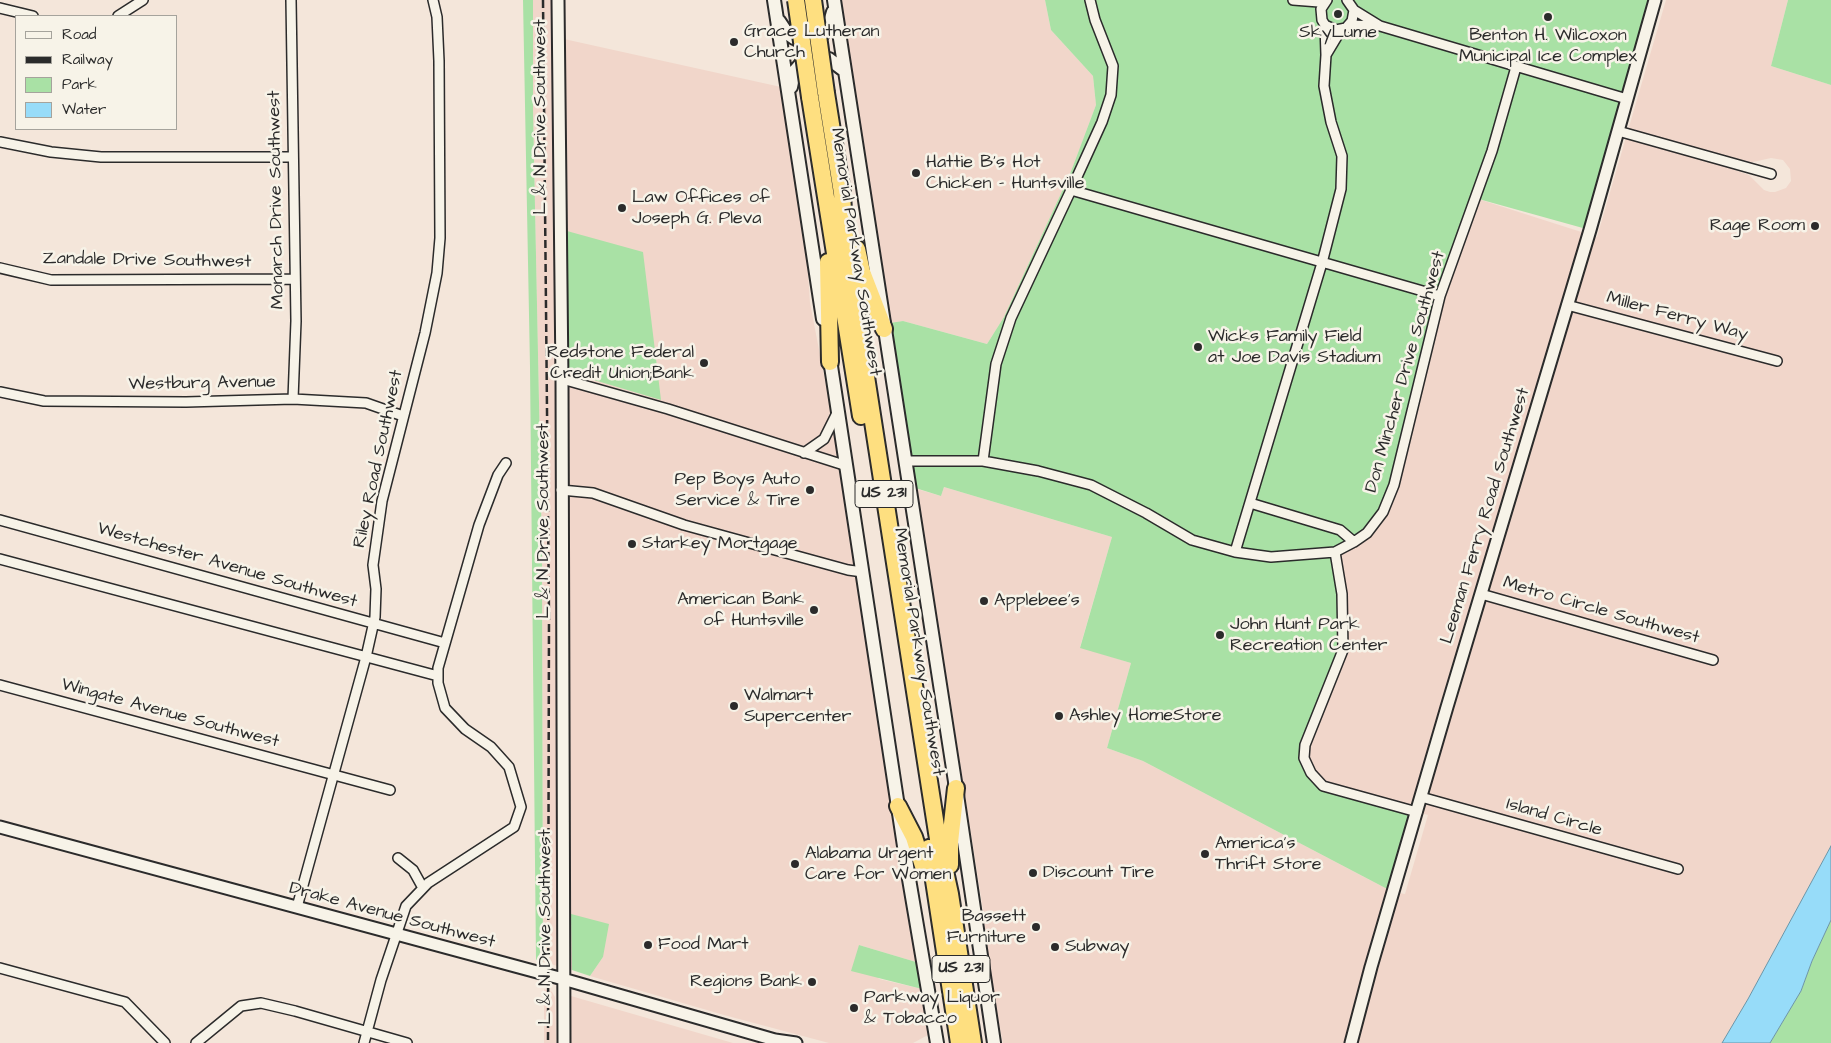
<!DOCTYPE html>
<style>
body{margin:0}
#map{position:relative;width:1831px;height:1043px;overflow:hidden;background:#f4e6da;font-family:"Architects Daughter",sans-serif}
canvas{display:block}
.legend{position:absolute;left:15px;top:15px;width:162px;height:115px;box-sizing:border-box;background:#f7f3e8;border:1px solid #a5a39c;margin:0;padding:6px 9px;list-style:none;font-size:15px;color:#2b2b2b}
.legend li{display:flex;align-items:center;gap:10px;height:25px}
.legend b{width:25px;border:1px solid #a5a39c}
</style>
<div id="map">
<canvas width="1831" height="1043"></canvas>
<ul class="legend">
<li><b style="height:6px;background:#f7f3e8"></b>Road</li>
<li><b style="height:6px;background:#2b2b2b"></b>Railway</li>
<li><b style="height:14px;background:#a9e1a5"></b>Park</li>
<li><b style="height:14px;background:#97dcf9"></b>Water</li>
</ul>
</div>
<script>
const context = document.querySelector('canvas').getContext('2d');
context.lineJoin = 'round';
function fill(path, color) { context.fillStyle = color; context.fill(path, 'evenodd'); }
const shape = rows => new Path2D(rows.map(r => 'M' + r).join(''));
function strokePath(path, color, width, dash) { context.strokeStyle = color; context.lineWidth = width; context.lineCap = dash ? 'butt' : 'round'; context.setLineDash(dash || []); context.stroke(path); }
function label(font, color, halo, rows, align = 'center') {
  context.font = font + ' "Architects Daughter",sans-serif'; context.lineWidth = 5; context.setLineDash([]); context.textBaseline = 'middle'; context.strokeStyle = halo; context.fillStyle = color; for (const [text, x, y, turn = 0] of rows) {
    context.save(); context.translate(x, y); context.rotate((+turn || 0) * Math.PI / 180); context.textAlign = isNaN(turn) ? turn : align; if (halo) context.strokeText(text, 0, 0); context.fillText(text, 0, 0); context.restore();
  }
}
fill(shape([
 [533,0,564,0,564,39,781,87,805,229,810,303,839,453,855,568,872,662,916,962,859,945,879,979,922,989,928,1035,913,1043,829,1043,724,1015,590,976,603,957,571,915,572,970,543,962,542,549,533,109],
 [841,0,1045,0,1051,30,1093,76,1096,105,1070,174,1004,317,987,344,903,321,891,323],
 [1666,0,1788,0,1771,66,1831,85,1831,846,1748,999,1722,1043,1003,1043,993,994,983,910,917,489,941,496,944,487,1112,537,1080,647,1131,663,1107,748,1143,761,1393,892,1405,894,1428,815,1356,794,1323,786,1304,758,1335,552,1440,296,1475,198,1597,237],
 [1725,157,1744,162,1753,162,1771,158,1783,160,1790,169,1791,181,1786,188,1775,192,1770,192,1764,190,1749,175,1723,166],
 [544,989,552,992,555,997,556,1043,544,1043],
 [571,996,733,1043,571,1043]
]), '#f1d6ca');
fill(shape([
 [523,0,533,0,533,109,542,549,543,962,536,960,530,367],
 [1045,0,1656,0,1590,230,1475,198,1440,296,1394,485,1367,533,1335,552,1343,650,1304,758,1323,786,1417,812,1393,892,1143,761,1107,748,1131,663,1080,648,1112,537,944,487,941,496,909,486,883,324,903,321,987,344,1004,317,1070,174,1096,105,1093,76,1051,30],
 [1788,0,1831,0,1831,85,1771,66],
 [567,231,643,252,661,400,567,372],
 [571,914,609,924,603,957,590,976,572,970],
 [1831,920,1831,1043,1770,1043,1801,991,1812,961],
 [859,945,916,962,922,989,851,971]
]), '#a9e1a5');
const water = shape([
 [1831,846,1831,920,1812,961,1801,991,1770,1043,1722,1043,1748,999,1831,846]
]);
fill(water, '#97dcf9');
strokePath(water, '#6c95a7', 1);
const minor = shape([
 [291,0,296,321,293,399],
 [1293,0,1319,2,1326,0],
 [1327,0,1321,9,1322,20,1325,25,1336,30,1346,28,1352,21,1354,10,1347,0],
 [0,8,33,16],
 [1354,10,1380,26,1627,99],
 [118,16,143,0],
 [1350,25,1377,26],
 [1326,55,1341,30],
 [1618,131,1771,174],
 [0,142,51,152,101,157,293,157],
 [1071,190,1102,122,1111,95,1113,66,1095,20,1090,0],
 [0,268,51,280,295,279],
 [1567,305,1777,361],
 [562,379,668,409,847,466],
 [0,392,44,401,186,402,293,399,366,403,403,416],
 [804,453,824,439,837,413],
 [905,461,983,461,1038,471,1091,485,1146,513,1192,540,1235,552,1271,557,1335,552,1354,542,1367,533,1383,512,1394,485,1440,296,1492,151,1516,67],
 [983,461,996,364,1011,318,1071,190,1440,296],
 [561,490,593,493,684,525,848,570,863,572],
 [1250,503,1340,530,1354,542],
 [0,520,445,643],
 [1235,552,1322,263,1341,189,1342,156,1331,122,1324,86,1326,55,1325,25],
 [1335,552,1342,594,1343,650,1305,745,1304,758,1311,773,1323,786,1417,812],
 [0,559,438,676],
 [1481,594,1713,660],
 [0,685,390,790],
 [1421,797,1678,869],
 [398,858,413,870,423,888],
 [297,907,366,657,375,617,376,589,373,565,382,501,425,333,437,273,440,238,439,61,437,17,433,0],
 [0,968,125,1002,165,1043],
 [196,1043,241,1006,261,1003,295,1011,407,1043],
 [364,1043,381,980,406,906,428,883,514,827,521,807,509,767,491,747,465,729,445,708,438,683,438,668,479,525,498,475,506,463]
]);
const tertiary = shape([
 [558,0,562,379,564,1043],
 [0,827,563,979,775,1040,796,1043],
 [1351,1043,1371,967,1447,707,1590,230,1655,0]
]);
const secondary = shape([
 [774,0,823,319],
 [834,0,956,788,994,1043],
 [779,21,787,33,794,38,805,39,824,33,829,26,833,12],
 [791,87,794,72,800,65,808,60,818,57,829,59,845,71],
 [829,353,909,879,937,1043]
]);
const motorway = shape([
 [826,93,842,193,844,229,855,306,938,839,950,894,973,1043],
 [810,97,861,416],
 [857,249,862,272,884,329],
 [828,262,830,362],
 [898,806,914,837,924,869],
 [929,848,959,1043],
 [950,865,950,842,956,788]
]);
strokePath(minor, '#2b2b2b', 12);
strokePath(tertiary, '#2b2b2b', 15);
strokePath(secondary, '#2b2b2b', 16);
strokePath(motorway, '#2b2b2b', 20);
strokePath(minor, '#f7f3e8', 9);
strokePath(tertiary, '#f7f3e8', 11);
strokePath(secondary, '#f7f3e8', 12);
strokePath(motorway, '#fedf80', 16);
strokePath(shape([
 [543,0,549,615,548,1043]
]), '#2b2b2b', 2.5, [8, 4]);
const motorwayBridge = shape([
 [796,0,810,97],
 [813,0,826,93]
]);
strokePath(motorwayBridge, '#2b2b2b', 20, []);
strokePath(motorwayBridge, '#fedf80', 16);
for (const [x, y, r, color] of [
 [1338,14,5,"#2b2b2b"],
 [1548,17,5,"#2b2b2b"],
 [734,42,5,"#2b2b2b"],
 [916,173,5,"#2b2b2b"],
 [622,208,5,"#2b2b2b"],
 [1815,226,5,"#2b2b2b"],
 [1198,347,5,"#2b2b2b"],
 [704,363,5,"#2b2b2b"],
 [810,490,5,"#2b2b2b"],
 [632,544,5,"#2b2b2b"],
 [984,601,5,"#2b2b2b"],
 [814,610,5,"#2b2b2b"],
 [1220,635,5,"#2b2b2b"],
 [734,706,5,"#2b2b2b"],
 [1059,716,5,"#2b2b2b"],
 [1205,854,5,"#2b2b2b"],
 [795,864,5,"#2b2b2b"],
 [1033,873,5,"#2b2b2b"],
 [1036,927,5,"#2b2b2b"],
 [648,945,5,"#2b2b2b"],
 [1055,947,5,"#2b2b2b"],
 [812,982,5,"#2b2b2b"],
 [854,1008,5,"#2b2b2b"]
]) { const dot = new Path2D(); dot.arc(x, y, r, 0, 2 * Math.PI); context.fillStyle = color; context.fill(dot); strokePath(dot, '#f7f3e8', 2); }
for (const [x, y, w] of [
 [884,494,58],
 [961,969,58]
]) { const box = new Path2D(); box.roundRect(x - w / 2, y - 13.5, w, 27, 4); context.fillStyle = '#f7f3e8'; context.fill(box); strokePath(box, '#2b2b2b', 1); }
label('bold 16px', '#2b2b2b', null, [
 ["US 231",884,494],
 ["US 231",961,969]
]);
label('18px', '#2b2b2b', '#f7f3e8', [
 ["Grace Lutheran",744,32],
 ["Church",744,53],
 ["SkyLume",1338,33,"center"],
 ["Benton H. Wilcoxon",1548,36,"center"],
 ["Municipal Ice Complex",1548,57,"center"],
 ["Hattie B's Hot",926,163],
 ["Chicken - Huntsville",926,184],
 ["Law Offices of",632,198],
 ["Joseph G. Pleva",632,219],
 ["Rage Room",1805,226,"right"],
 ["Wicks Family Field",1208,337],
 ["at Joe Davis Stadium",1208,358],
 ["Redstone Federal",694,353,"right"],
 ["Credit Union;Bank",694,374,"right"],
 ["Pep Boys Auto",800,480,"right"],
 ["Service & Tire",800,501,"right"],
 ["Starkey Mortgage",642,544],
 ["American Bank",804,600,"right"],
 ["of Huntsville",804,621,"right"],
 ["Applebee's",994,601],
 ["John Hunt Park",1230,625],
 ["Recreation Center",1230,646],
 ["Walmart",744,696],
 ["Supercenter",744,717],
 ["Ashley HomeStore",1069,716],
 ["America's",1215,844],
 ["Thrift Store",1215,865],
 ["Alabama Urgent",805,854],
 ["Care for Women",805,875],
 ["Discount Tire",1043,873],
 ["Bassett",1026,917,"right"],
 ["Furniture",1026,938,"right"],
 ["Food Mart",658,945],
 ["Subway",1065,947],
 ["Regions Bank",802,982,"right"],
 ["Parkway Liquor",864,998],
 ["& Tobacco",864,1019]
], 'left');
label('18px', '#2b2b2b', '#f7f3e8', [
 ["L & N Drive Southwest",541,117,-90],
 ["Monarch Drive Southwest",277,200,-91],
 ["Memorial Parkway Southwest",855,252,81],
 ["Zandale Drive Southwest",147,261,1],
 ["Miller Ferry Way",1677,317,15],
 ["Don Mincher Drive Southwest",1406,372,-74],
 ["Westburg Avenue",202,384,-1],
 ["Riley Road Southwest",379,459,-78],
 ["Leeman Ferry Road Southwest",1486,516,-73],
 ["L & N Drive Southwest",544,521,-90],
 ["Westchester Avenue Southwest",227,566,16],
 ["Metro Circle Southwest",1601,611,16],
 ["Memorial Parkway Southwest",918,652,81],
 ["Wingate Avenue Southwest",170,714,15],
 ["Island Circle",1554,818,16],
 ["Drake Avenue Southwest",392,916,15],
 ["L & N Drive Southwest",546,927,-90]
]);
</script>
